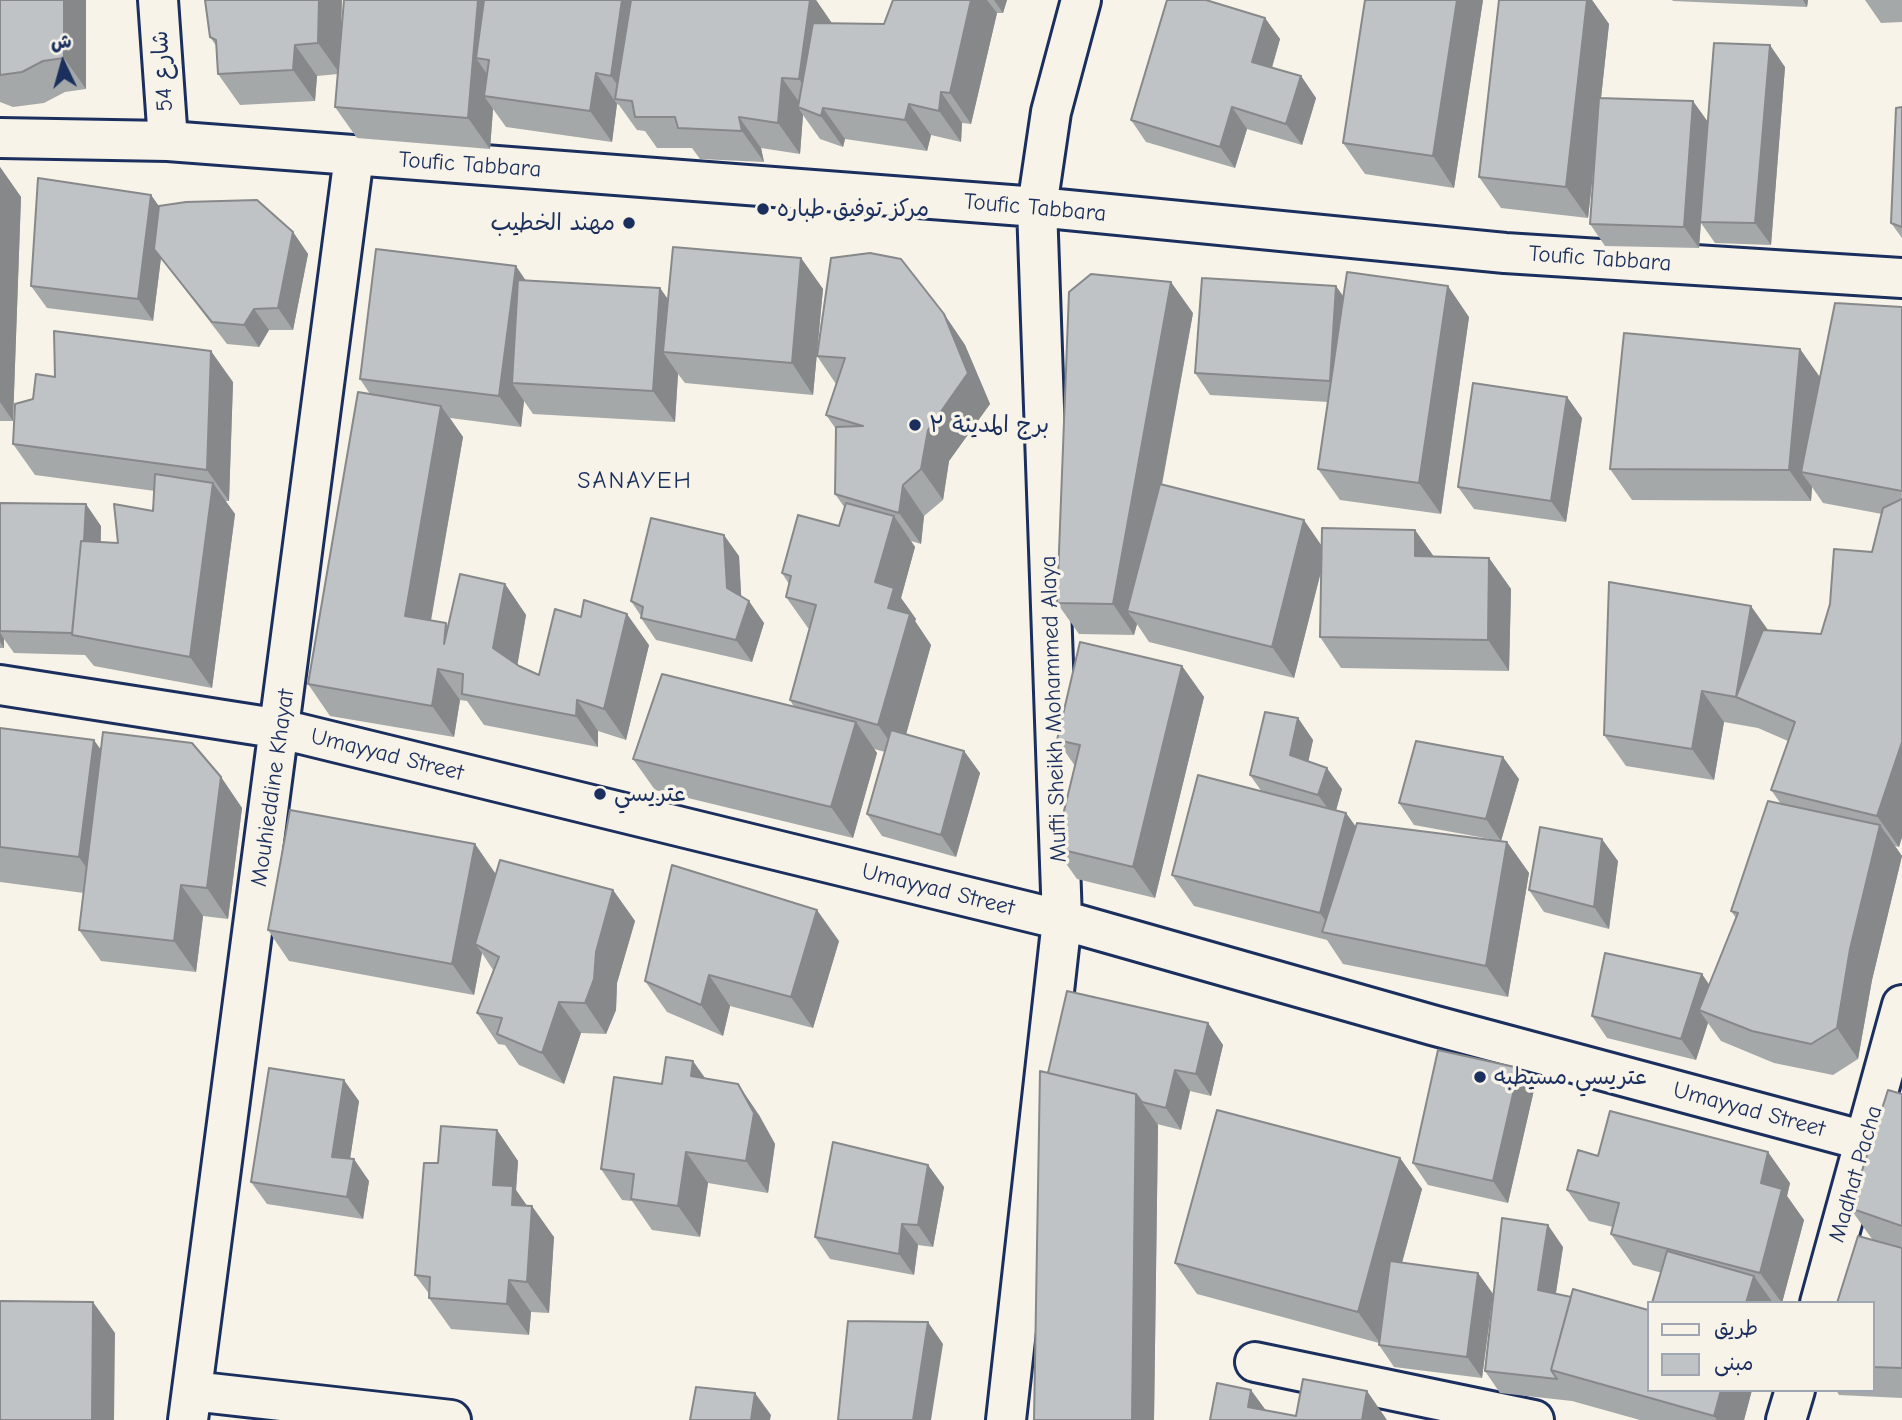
<!DOCTYPE html>
<meta charset="utf-8">
<style>
body{margin:0}
#map{position:relative;width:1902px;height:1420px;overflow:hidden;background:#f7f3e8;font-family:"Comic Neue","Playpen Sans Arabic",sans-serif}
canvas{display:block}
.legend{position:absolute;left:1647px;top:1301px;width:228px;height:91px;box-sizing:border-box;background:#f7f3e8;border:2px solid #9fa5b1;margin:0;padding:9px 12px;list-style:none;font-size:21px;color:#1b2f5e}
.legend li{display:flex;align-items:center;gap:14px;height:35px}
.legend b{width:35px;border:2px solid #9fa5b1}
.north{position:absolute;left:28px;top:28px;width:70px;height:70px;-webkit-text-stroke:5px #f7f3e8;paint-order:stroke;rotate:355deg;font-size:19px;font-weight:700;line-height:28px;text-align:center;color:#1b2f5e}
.north::after{content:'';display:block;margin:auto;width:24px;height:32px;background:#1b2f5e;clip-path:polygon(50% 0,100% 100%,50% 72%,0 100%)}
</style>
<div id="map">
<canvas width="1902" height="1420"></canvas>
<ul class="legend">
<li><b style="height:9px;background:#f7f3e8"></b>طريق</li>
<li><b style="height:19px;background:#c0c3c5"></b>مبنى</li>
</ul>
<div class="north">ش</div>
</div>
<script>
const context = document.querySelector('canvas').getContext('2d');
context.lineJoin = 'round';
const shape = rows => new Path2D(rows.map(r => 'M' + r).join(''));
function strokePath(path, color, width, dash) { context.strokeStyle = color; context.lineWidth = width; context.lineCap = dash ? 'butt' : 'round'; context.setLineDash(dash || []); context.stroke(path); }
function fill(path, color) { context.fillStyle = color; context.fill(path, 'evenodd'); }
function label(font, color, halo, rows, align = 'center') {
  context.font = font + ' "Comic Neue","Playpen Sans Arabic",sans-serif'; context.lineWidth = 7; context.setLineDash([]); context.textBaseline = 'middle'; context.strokeStyle = halo; context.fillStyle = color; for (const [text, x, y, turn = 0] of rows) {
    context.save(); context.translate(x, y); context.rotate((+turn || 0) * Math.PI / 180); context.textAlign = isNaN(turn) ? turn : align; if (halo) context.strokeText(text, 0, 0); context.fillText(text, 0, 0); context.restore();
  }
}
const street = shape([
 [158,0,168,141],
 [0,138,168,141,1037,207,1505,253,1902,278],
 [0,685,281,729,1062,920,1432,1025,1865,1141],
 [1820,1303,1902,1005],
 [1255,1362,1534,1420],
 [192,1391,451,1420],
 [188,1420,354,156],
 [1006,1420,1062,920,1037,207,1051,112,1081,0],
 [1786,1420,1795,1390]
]);
strokePath(street, '#1b2f5e', 44);
strokePath(street, '#f7f3e8', 38);
fill(shape([
 [0,0,86,0,86,89,65,92,44,103,13,107,0,102],
 [344,0,816,0,832,23,884,24,893,0,1007,0,1003,13,997,13,971,124,962,123,961,142,931,135,927,151,845,139,843,147,820,139,803,115,800,154,761,148,764,162,700,159,692,148,657,148,645,131,637,130,619,105,617,104,612,142,506,127,493,109,490,149,357,138,335,107,338,74,317,76,315,101,240,105,218,74,217,47,210,37,341,34],
 [1365,0,1483,0,1454,188,1365,174,1343,143],
 [1499,0,1592,0,1609,24,1601,98,1708,122,1785,67,1771,245,1715,243,1701,223,1699,248,1605,246,1590,224,1595,158,1588,218,1501,208,1479,177],
 [1672,0,1808,0,1807,7,1673,1],
 [1865,0,1902,0,1902,22,1881,23],
 [1265,18,1280,39,1272,68,1301,76,1316,98,1302,145,1247,129,1235,168,1146,142,1131,120],
 [1902,107,1902,238,1891,223],
 [0,167,21,197,13,421,0,421],
 [151,195,159,207,293,232,308,254,293,330,269,330,259,347,227,344,161,258,153,321,47,308,31,286],
 [801,258,823,289,813,395,685,383,678,374,675,422,533,414,524,401,521,427,450,418,463,437,431,621,446,623,448,626,505,584,526,615,517,665,539,675,649,645,626,740,598,731,598,747,484,725,467,701,460,700,454,737,330,716,308,684,370,394,360,379,526,281,660,288,668,300],
 [1343,296,1469,317,1441,514,1340,500,1318,469,1328,402,1210,395,1195,373],
 [1902,307,1902,837,1899,847,1895,846,1902,856,1872,980,1858,1059,1833,1075,1774,1063,1721,1041,1708,1023,1696,1060,1607,1038,1592,1016,1709,985,1736,918,1731,911,1781,804,1771,790,1788,741,1758,728,1724,722,1714,780,1626,766,1604,735,1768,631,1821,634,1872,552,1882,514,1823,503,1812,487,1811,501,1632,500,1610,469,1800,349,1820,378],
 [1193,313,1162,485,1322,545,1415,530,1434,557,1489,558,1511,589,1509,671,1341,668,1320,637,1321,571,1294,678,1149,642,1137,624,1134,635,1079,634,1057,603],
 [944,314,965,345,990,404,949,461,943,500,924,516,921,544,911,541,915,547,901,598,916,619,915,621,931,645,906,734,964,751,980,773,956,857,882,836,867,814,885,752,874,749,877,753,853,838,655,790,633,759,794,707,790,700,810,629,808,628,786,597,789,584,782,573,839,526,845,508,835,494,836,429,826,415,836,384,817,356],
 [55,377,233,382,229,501,225,501,235,514,212,688,94,666,85,655,14,653,4,639,4,648,0,648,0,503,101,526,101,542,118,543,153,511,155,491,35,475,13,444,33,399],
 [1567,397,1582,418,1566,522,1474,509,1458,487],
 [739,556,741,597,764,623,752,662,656,640,641,618,641,616,631,601],
 [1182,666,1204,697,1155,898,1077,879,1055,848,1075,766,1057,740],
 [1298,718,1313,740,1308,761,1342,789,1336,811,1346,813,1356,827,1507,842,1529,873,1508,997,1343,964,1327,940,1194,906,1172,875,1262,792,1250,775],
 [0,728,221,777,242,808,228,919,203,916,196,972,101,961,79,930,84,893,0,882],
 [1519,779,1501,841,1414,825,1399,803],
 [475,844,496,874,613,890,635,921,617,983,616,1010,606,1034,581,1033,564,1084,519,1065,505,1045,498,1044,477,1013,493,970,482,953,474,995,289,961,268,930],
 [1618,861,1609,929,1544,912,1529,890],
 [839,941,813,1028,730,1006,723,1036,667,1012,645,981],
 [1208,1023,1223,1045,1211,1096,1190,1091,1181,1130,1157,1124,1158,1125,1154,1420,1034,1420,1048,1073],
 [706,1078,759,1115,775,1144,768,1193,708,1183,700,1237,652,1230,632,1201,622,1200,601,1169,662,1084],
 [1534,1090,1508,1203,1428,1185,1413,1163],
 [1902,1094,1902,1398,1839,1395,1836,1390,1872,1390,1872,1303,1886,1244,1872,1239,1850,1208],
 [359,1101,350,1159,369,1181,363,1219,267,1204,251,1182],
 [497,1130,518,1161,516,1190,527,1206,554,1237,549,1313,531,1312,529,1335,451,1329,429,1298,430,1295,415,1275,438,1163],
 [1598,1156,1790,1183,1787,1196,1804,1220,1782,1303,1772,1301,1773,1303,1633,1265,1611,1234,1613,1227,1589,1221,1567,1190],
 [1400,1158,1422,1189,1402,1263,1478,1273,1493,1294,1482,1378,1394,1367,1379,1345,1379,1343,1197,1294,1175,1263],
 [928,1165,944,1187,933,1247,918,1245,914,1275,830,1259,815,1237],
 [1563,1247,1556,1293,1752,1390,1744,1420,1640,1420,1572,1401,1500,1393,1485,1371]
]), '#a5a8a9');
fill(shape([
 [64,0,86,0,86,89,64,58],
 [319,0,342,0,340,74,318,43],
 [478,0,499,0,489,60,476,58,495,86,484,96,493,109,490,149,468,118],
 [619,0,632,0,632,101,629,101,611,76],
 [810,0,816,0,833,25,821,110,799,79],
 [971,0,987,0,997,13,971,124,950,93],
 [994,0,1007,0,1003,13],
 [1457,0,1483,0,1454,188,1433,156],
 [1587,0,1592,0,1609,24,1588,218,1566,187],
 [1803,0,1808,0,1807,7],
 [1265,18,1280,39,1267,84,1252,62],
 [295,45,317,76,315,101,293,70],
 [1770,45,1785,67,1771,245,1755,223],
 [596,73,617,104,612,142,590,111],
 [1301,76,1316,98,1302,145,1286,124],
 [782,78,804,109,798,107,803,115,800,154,778,123],
 [941,92,962,123,961,142,939,111],
 [1693,101,1708,122,1699,248,1684,227],
 [909,104,931,135,927,151,905,120],
 [1232,107,1247,129,1235,168,1220,147],
 [823,108,845,139,843,147,821,116],
 [739,117,761,148,764,162,742,131],
 [0,167,21,197,13,421,0,402],
 [151,195,166,216,154,249,161,258,153,321,138,299],
 [293,232,308,254,293,330,278,308],
 [801,258,823,289,813,395,792,363],
 [516,266,537,297,512,383,524,401,521,427,499,396],
 [1171,282,1193,313,1138,614,1127,611,1137,624,1134,635,1113,604],
 [1336,286,1351,307,1345,402,1330,381],
 [1448,286,1469,317,1441,514,1419,483],
 [660,288,682,319,663,352,678,374,675,422,653,391],
 [254,309,269,330,259,347,244,325],
 [944,314,965,345,990,404,949,461,943,500,921,469],
 [1800,349,1822,380,1801,472,1812,487,1811,501,1789,470],
 [211,351,233,382,229,501,207,470],
 [1567,397,1582,418,1566,522,1551,501],
 [441,406,463,437,426,647,405,616],
 [213,483,235,514,212,688,190,657],
 [903,485,924,516,921,544,899,513],
 [86,504,101,526,96,640,80,633],
 [894,516,915,547,901,598,916,619,915,621,931,645,900,756,878,725,888,608,875,582],
 [1304,520,1326,552,1294,678,1272,647],
 [1415,530,1437,561,1415,556],
 [724,535,739,556,742,610,727,588],
 [1489,558,1511,589,1509,671,1488,640],
 [505,584,526,615,515,679,493,648],
 [749,601,764,623,752,662,736,640],
 [1751,606,1773,637,1736,697],
 [627,614,649,645,626,740,604,709],
 [0,632,4,639,4,648,0,642],
 [1182,666,1204,697,1155,898,1133,867],
 [438,669,460,700,454,737,432,706],
 [1702,691,1724,722,1714,780,1692,749],
 [577,700,598,731,598,747,576,716],
 [1298,718,1313,740,1305,777,1290,755],
 [856,722,877,753,853,838,831,807],
 [94,740,121,778,106,896,79,857],
 [1902,742,1902,837,1899,847,1877,816],
 [964,751,980,773,956,857,941,835],
 [1503,757,1519,779,1501,841,1486,819],
 [1327,768,1342,789,1334,817,1318,795],
 [221,777,242,808,228,919,207,888],
 [1346,813,1368,844,1336,935,1320,913],
 [1880,825,1902,856,1872,980,1858,1059,1837,1028,1850,949],
 [1602,839,1618,861,1609,929,1594,907],
 [1507,842,1529,873,1508,997,1486,966],
 [475,844,496,875,475,944,482,953,474,995,452,964],
 [181,885,203,916,196,972,174,941],
 [613,890,635,921,617,983,616,1010,606,1034,585,1003,596,952],
 [817,910,839,941,813,1028,791,997],
 [1702,974,1717,996,1699,1010,1708,1023,1696,1060,1681,1039],
 [709,975,730,1006,723,1036,701,1005],
 [559,1002,581,1033,564,1084,542,1053],
 [1208,1023,1223,1045,1211,1096,1196,1074],
 [693,1061,715,1092,691,1076],
 [1519,1068,1534,1090,1508,1203,1493,1181],
 [1175,1070,1190,1091,1181,1130,1166,1108],
 [344,1080,359,1101,347,1178,332,1157],
 [738,1084,759,1115,775,1144,768,1193,746,1161],
 [1136,1094,1158,1125,1154,1420,1132,1420],
 [497,1130,518,1161,516,1190,532,1213,532,1206,554,1237,549,1313,527,1282,493,1185],
 [686,1152,708,1183,700,1237,678,1206],
 [1768,1152,1790,1183,1787,1196,1804,1220,1782,1303,1760,1273,1761,1183],
 [1400,1158,1422,1189,1380,1343,1358,1312],
 [354,1159,369,1181,363,1219,347,1197],
 [928,1165,944,1187,933,1247,918,1225],
 [902,1224,918,1245,914,1275,899,1254],
 [1548,1225,1563,1247,1553,1311,1538,1290],
 [1478,1273,1493,1294,1482,1378,1467,1357],
 [1754,1276,1773,1303,1746,1303],
 [509,1280,531,1312,529,1335,507,1304],
 [93,1302,115,1333,114,1420,92,1420],
 [928,1322,943,1344,931,1420,913,1420],
 [1251,1390,1273,1420,1248,1407],
 [1721,1390,1752,1390,1744,1420,1717,1420,1714,1416],
 [1367,1391,1387,1420,1362,1420],
 [755,1393,771,1415,770,1420,751,1420]
]), '#86888a');
const building = shape([
 [0,0,64,0,64,58,43,61,22,72,0,75,0,0],
 [205,0,319,0,318,43,295,45,293,70,218,74,216,40,210,37,205,0],
 [344,0,478,0,468,118,335,107,344,0],
 [484,0,622,0,611,76,596,73,590,111,484,96,489,60,476,58,484,0],
 [631,0,810,0,799,79,782,78,778,123,739,117,742,131,678,128,675,117,635,117,632,101,615,99,631,0],
 [893,0,971,0,950,93,941,92,939,111,909,104,905,120,823,108,821,116,798,107,813,23,884,24,893,0],
 [1167,0,1206,0,1265,18,1252,62,1301,76,1286,124,1232,107,1220,147,1131,120,1167,0],
 [1365,0,1457,0,1433,156,1343,143,1365,0],
 [1499,0,1587,0,1566,187,1479,177,1499,0],
 [1714,43,1770,45,1755,223,1700,222,1714,43],
 [1599,98,1693,101,1684,227,1590,224,1599,98],
 [1902,107,1902,227,1891,223,1896,108,1902,107],
 [38,178,151,195,138,299,31,286,38,178],
 [257,200,293,232,278,308,254,309,244,325,212,322,154,249,159,206,186,202,257,200],
 [673,247,801,258,792,363,663,352,673,247],
 [376,249,516,266,499,396,360,379,376,249],
 [870,253,901,259,944,314,968,373,928,430,921,469,903,485,899,513,835,494,836,427,863,426,826,415,845,358,817,356,831,258,870,253],
 [1347,272,1448,286,1419,483,1318,469,1347,272],
 [1091,274,1171,282,1113,604,1057,603,1069,292,1091,274],
 [1202,278,1336,286,1330,381,1195,373,1202,278],
 [518,280,660,288,653,391,512,383,518,280],
 [1835,303,1902,307,1902,491,1801,472,1835,303],
 [54,331,211,351,207,470,13,444,15,404,33,399,36,374,55,377,54,331],
 [1624,333,1800,349,1789,470,1610,469,1624,333],
 [1473,383,1567,397,1551,501,1458,487,1473,383],
 [358,392,441,406,405,616,446,623,444,644,460,574,505,584,493,648,519,666,539,675,555,609,581,617,584,600,627,614,604,709,577,700,576,716,462,694,463,674,438,669,432,706,308,684,358,392],
 [155,474,213,483,190,657,72,635,81,541,118,543,114,504,153,511,155,474],
 [1160,484,1304,520,1272,647,1127,611,1160,484],
 [1902,499,1902,742,1877,816,1771,790,1795,722,1736,697,1702,691,1692,749,1604,735,1609,582,1751,606,1736,697,1763,630,1821,634,1830,604,1834,549,1872,552,1883,508,1902,499],
 [0,503,86,504,84,541,81,541,72,633,0,631,0,503],
 [846,503,894,516,875,582,894,588,888,608,910,614,878,725,790,700,816,605,786,597,791,576,782,573,798,515,839,526,846,503],
 [651,518,724,535,727,588,749,601,736,640,641,618,643,607,631,601,651,518],
 [1322,528,1415,530,1415,556,1489,558,1488,640,1320,637,1322,528],
 [1080,642,1182,666,1133,867,1055,848,1080,745,1057,740,1080,642],
 [662,674,856,722,831,807,633,759,662,674],
 [1265,712,1298,718,1290,755,1327,768,1318,795,1250,775,1265,712],
 [0,728,94,740,79,857,0,847,0,728],
 [891,730,964,751,941,835,867,814,891,730],
 [103,732,192,743,221,777,207,888,181,885,174,941,79,930,103,732],
 [1416,741,1503,757,1486,819,1399,803,1416,741],
 [1198,775,1346,813,1320,913,1172,875,1198,775],
 [1768,801,1880,825,1850,949,1837,1028,1811,1044,1752,1031,1699,1010,1738,913,1731,911,1768,801],
 [290,810,475,844,452,964,268,930,290,810],
 [1357,823,1507,842,1486,966,1322,932,1357,823],
 [1540,827,1602,839,1594,907,1529,890,1540,827],
 [500,860,613,890,596,952,594,979,585,1003,559,1002,542,1053,497,1034,502,1018,477,1013,499,957,475,944,500,860],
 [672,865,817,910,791,997,709,975,701,1005,645,981,672,865],
 [1605,953,1702,974,1681,1039,1592,1016,1605,953],
 [1067,991,1208,1023,1196,1074,1175,1070,1166,1108,1142,1102,1136,1094,1048,1073,1067,991],
 [1438,1050,1519,1068,1493,1181,1413,1163,1438,1050],
 [666,1057,693,1061,691,1076,738,1084,754,1113,746,1161,686,1152,678,1206,631,1199,634,1174,601,1169,614,1077,662,1084,666,1057],
 [269,1068,344,1080,332,1157,354,1159,347,1197,251,1182,269,1068],
 [1040,1071,1136,1094,1132,1420,1034,1420,1040,1071],
 [1888,1090,1902,1094,1902,1226,1850,1208,1888,1090],
 [1217,1110,1400,1158,1358,1312,1175,1263,1217,1110],
 [1610,1111,1768,1152,1761,1183,1782,1189,1760,1273,1611,1234,1619,1203,1567,1190,1578,1150,1598,1156,1610,1111],
 [441,1126,497,1130,493,1185,513,1186,512,1205,532,1206,527,1282,509,1280,507,1304,429,1298,430,1277,415,1275,424,1163,438,1163,441,1126],
 [833,1142,928,1165,918,1225,902,1224,899,1254,815,1237,833,1142],
 [1502,1218,1548,1225,1538,1290,1571,1297,1551,1370,1557,1379,1485,1371,1502,1218],
 [1858,1236,1902,1248,1902,1368,1872,1367,1872,1303,1837,1303,1858,1236],
 [1667,1251,1754,1276,1746,1303,1652,1303,1667,1251],
 [1390,1261,1478,1273,1467,1357,1379,1345,1390,1261],
 [1573,1289,1648,1310,1648,1390,1721,1390,1714,1416,1551,1370,1573,1289],
 [0,1301,93,1302,92,1420,0,1420,0,1301],
 [848,1321,928,1322,913,1420,838,1420,848,1321],
 [1303,1379,1367,1391,1362,1420,1210,1420,1217,1383,1251,1390,1248,1407,1296,1416,1303,1379],
 [696,1387,755,1393,751,1420,690,1420,696,1387]
]);
fill(building, '#c0c3c5');
strokePath(building, '#86888a', 2);
for (const [x, y, r, color] of [
 [763,209,7,"#1b2f5e"],
 [629,223,7,"#1b2f5e"],
 [915,425,7,"#1b2f5e"],
 [600,794,7,"#1b2f5e"],
 [1480,1077,7,"#1b2f5e"]
]) { const dot = new Path2D(); dot.arc(x, y, r, 0, 2 * Math.PI); context.fillStyle = color; context.fill(dot); strokePath(dot, '#f7f3e8', 2.5); }
label('23px', '#1b2f5e', '#f7f3e8', [
 ["شارع 54",163,71,-94],
 ["Toufic Tabbara",470,165,4],
 ["Toufic Tabbara",1035,208,5],
 ["Toufic Tabbara",1600,259,4],
 ["Mufti Sheikh Mohammed Alaya",1054,709,-92],
 ["Umayyad Street",387,755,14],
 ["Mouhieddine Khayat",273,788,-82],
 ["Umayyad Street",938,890,14],
 ["Umayyad Street",1749,1110,15],
 ["Madhat Pacha",1856,1174,-74]
]);
label('23px', '#1b2f5e', '#f7f3e8', [
 ["مركز توفيق طباره",777,209],
 ["مهند الخطيب",615,223,"right"],
 ["برج المدينة ٣",929,425],
 ["عتريسي",614,794],
 ["عتريسي مسيطبه",1494,1077]
], 'left');
context.letterSpacing = '2px';
label('24px', '#1b2f5e', '#f7f3e8', [
 ["SANAYEH",635,481]
]);
context.letterSpacing = '0px';
</script>
